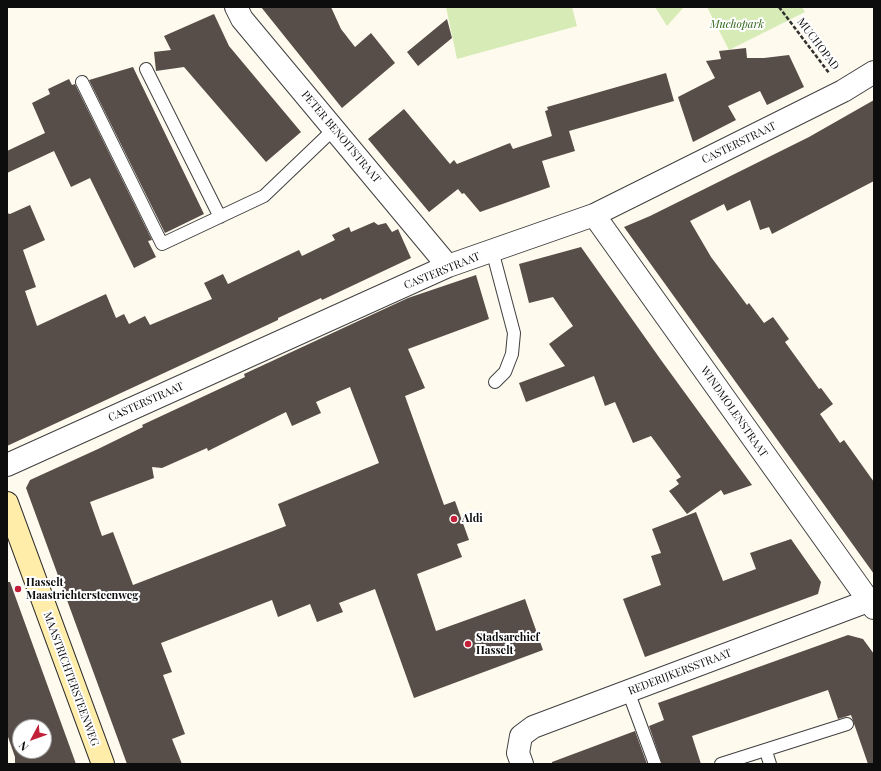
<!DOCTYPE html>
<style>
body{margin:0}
#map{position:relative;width:881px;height:771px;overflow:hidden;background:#fffaee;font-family:"Playfair Display",serif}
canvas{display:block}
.frame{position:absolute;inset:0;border:8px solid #0d0d0d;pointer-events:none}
.north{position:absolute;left:12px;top:719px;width:40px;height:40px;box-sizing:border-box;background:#fff;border:1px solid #9e9e9e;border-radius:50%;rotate:229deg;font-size:11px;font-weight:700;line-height:16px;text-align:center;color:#0d0d0d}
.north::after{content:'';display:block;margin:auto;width:14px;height:18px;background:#c32039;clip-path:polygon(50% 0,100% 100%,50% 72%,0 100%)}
</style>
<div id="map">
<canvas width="881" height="771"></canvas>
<div class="frame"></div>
<div class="north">N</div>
</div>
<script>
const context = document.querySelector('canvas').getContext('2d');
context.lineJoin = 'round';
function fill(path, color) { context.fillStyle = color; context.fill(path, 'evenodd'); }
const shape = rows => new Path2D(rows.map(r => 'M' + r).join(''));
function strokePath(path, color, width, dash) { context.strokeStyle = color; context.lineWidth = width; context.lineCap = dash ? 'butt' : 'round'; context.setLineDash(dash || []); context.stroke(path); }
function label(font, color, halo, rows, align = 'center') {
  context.font = font + ' "Playfair Display",serif'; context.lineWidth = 4; context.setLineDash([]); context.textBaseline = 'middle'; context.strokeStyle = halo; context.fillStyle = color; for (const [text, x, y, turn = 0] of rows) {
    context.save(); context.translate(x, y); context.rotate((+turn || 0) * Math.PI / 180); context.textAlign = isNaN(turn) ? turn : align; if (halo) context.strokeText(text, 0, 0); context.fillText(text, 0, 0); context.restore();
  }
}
fill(shape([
 [446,7,572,7,577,26,457,59],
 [655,7,684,7,667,26],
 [707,7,802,7,805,12,729,50]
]), '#d7ebb6');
fill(shape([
 [261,7,331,7,341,29,355,47,371,33,395,63,342,108],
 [214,14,229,46,301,132,266,162,184,67,156,71,154,52,171,50,164,36],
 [447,19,452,38,418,66,407,52],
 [746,48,747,58,764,58,789,55,804,87,767,105,760,91,728,106,736,120,693,142,678,97,715,78,706,61,721,59,719,51],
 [133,67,204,214,165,233,89,80],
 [666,73,674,101,569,131,575,151,542,161,550,187,480,212,464,193,462,194,458,189,429,212,368,139,404,109,450,164,454,160,457,164,510,143,513,149,552,136,545,111,548,110,547,107],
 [69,79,72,85,75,84,152,240,148,241,156,257,134,268,90,178,71,187,54,151,7,173,7,151,45,133,32,103,50,94,48,89],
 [874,100,874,181,772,234,769,227,760,230,750,200,727,211,724,204,690,221,711,257,747,305,749,303,764,323,773,317,789,339,785,342,819,389,821,388,833,404,820,414,840,443,844,440,874,482,874,574,624,227,650,216,809,137],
 [30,205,45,240,23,250,36,287,25,291,37,326,106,294,116,318,124,314,129,324,145,316,150,325,212,299,204,283,223,274,228,284,299,250,302,256,335,240,332,235,349,227,351,232,374,222,378,225,386,223,392,232,398,229,411,258,322,300,321,298,278,318,278,320,7,446,7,213,10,214],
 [581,247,661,360,752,485,724,495,721,490,687,514,669,491,679,484,676,480,681,477,651,436,633,443,615,402,605,406,594,376,526,402,519,383,565,366,549,344,573,326,553,297,529,303,519,264],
 [476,275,489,319,408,349,425,388,405,396,444,505,455,501,469,540,457,544,462,557,417,574,436,631,525,599,543,650,414,698,375,589,339,603,343,612,317,622,310,604,278,617,272,600,161,643,172,672,163,675,185,734,172,739,182,764,127,764,26,488,30,480,98,449,143,427,142,425,245,377,244,374,408,298],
 [350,387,379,463,278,504,286,526,133,585,113,532,102,536,90,502,154,478,152,467,162,468,207,448,208,451,286,412,292,426,321,413,316,402],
 [696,512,723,581,756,569,750,553,791,539,821,582,818,594,645,657,623,599,661,585,651,556,661,553,652,529],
 [7,582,10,582,76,764,15,764,15,757,7,734],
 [20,727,44,727,44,751,20,751],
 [848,635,863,639,874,654,874,764,868,764,851,715,838,719,828,690,692,736,701,764,662,764,649,726,664,720,658,703],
 [635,731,647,764,552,764,552,762]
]), '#574d49');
const lane = shape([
 [146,69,220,217],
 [82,82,162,244,264,196,334,129],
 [492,250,514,333,512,354,505,372,495,382],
 [628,691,655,764],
 [766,751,770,764],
 [721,764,847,724]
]);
const street = shape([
 [236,7,242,19,448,266],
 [594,215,874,608],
 [7,465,448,266,594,215,843,91,874,72],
 [522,764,518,753,521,736,533,727,868,601]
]);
const secondary = shape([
 [7,503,103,764]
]);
strokePath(lane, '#404040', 14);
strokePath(street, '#404040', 24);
strokePath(secondary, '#2f2f2f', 24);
strokePath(shape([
 [779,7,829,73]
]), '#2f2f2f', 2.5, [4, 2]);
strokePath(lane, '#fff', 12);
strokePath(street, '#fff', 22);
strokePath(secondary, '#ffeda9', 22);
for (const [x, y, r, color] of [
 [454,519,4,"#c32039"],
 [18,589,4,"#c32039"],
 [468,644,4,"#c32039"]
]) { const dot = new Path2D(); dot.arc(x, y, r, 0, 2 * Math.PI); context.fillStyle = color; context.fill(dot); strokePath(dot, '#fff', 1.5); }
label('italic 11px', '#33681b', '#fff', [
 ["Muchopark",737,25]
]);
label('11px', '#0d0d0d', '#fff', [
 ["MUCHOPAD",818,44,53],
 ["PETER BENOITSTRAAT",341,137,50],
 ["CASTERSTRAAT",739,143,-26],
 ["CASTERSTRAAT",442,271,-22],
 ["CASTERSTRAAT",146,402,-24],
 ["WINDMOLENSTRAAT",734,412,55],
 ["REDERIJKERSSTRAAT",680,672,-21],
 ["MAASTRICHTERSTEENWEG",71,679,70]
]);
label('bold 11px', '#0d0d0d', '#fff', [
 ["Aldi",462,519],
 ["Hasselt",26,583],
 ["Maastrichtersteenweg",26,596],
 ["Stadsarchief",476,638],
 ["Hasselt",476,651]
], 'left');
</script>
